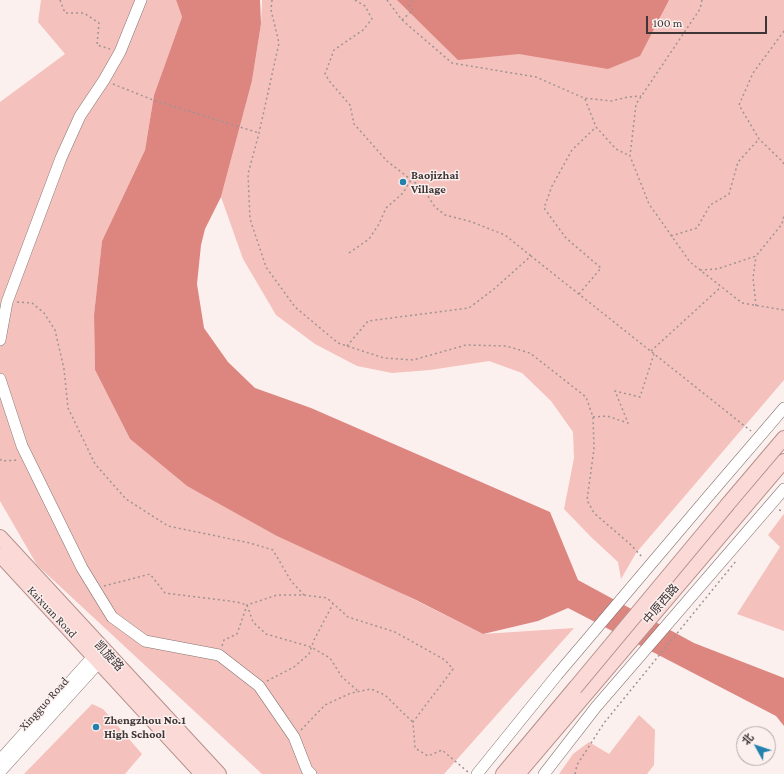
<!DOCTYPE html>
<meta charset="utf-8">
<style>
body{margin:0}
#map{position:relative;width:784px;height:774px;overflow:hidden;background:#fcf0ef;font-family:"Crimson Pro","Noto Sans SC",serif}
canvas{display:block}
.north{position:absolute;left:736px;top:726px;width:40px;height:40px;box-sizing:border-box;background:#fcf0ef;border:1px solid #b0a6a5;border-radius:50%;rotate:310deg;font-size:11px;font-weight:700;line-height:16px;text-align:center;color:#3e3636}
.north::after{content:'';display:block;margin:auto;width:14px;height:18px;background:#2281ad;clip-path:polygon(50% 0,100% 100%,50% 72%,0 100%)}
.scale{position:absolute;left:646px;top:16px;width:121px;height:18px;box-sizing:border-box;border:2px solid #3e3636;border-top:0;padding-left:5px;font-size:12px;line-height:14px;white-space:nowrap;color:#3e3636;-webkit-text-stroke:3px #fcf0ef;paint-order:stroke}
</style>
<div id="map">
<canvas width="784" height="774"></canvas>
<div class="north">北</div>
<div class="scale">100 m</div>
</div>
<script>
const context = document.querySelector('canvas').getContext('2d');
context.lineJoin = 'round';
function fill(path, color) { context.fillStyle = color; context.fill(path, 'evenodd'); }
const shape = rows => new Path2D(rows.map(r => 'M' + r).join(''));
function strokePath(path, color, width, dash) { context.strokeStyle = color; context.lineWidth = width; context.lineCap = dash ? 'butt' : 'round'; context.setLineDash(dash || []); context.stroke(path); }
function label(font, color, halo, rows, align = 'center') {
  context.font = font + ' "Crimson Pro","Noto Sans SC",serif'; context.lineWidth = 3; context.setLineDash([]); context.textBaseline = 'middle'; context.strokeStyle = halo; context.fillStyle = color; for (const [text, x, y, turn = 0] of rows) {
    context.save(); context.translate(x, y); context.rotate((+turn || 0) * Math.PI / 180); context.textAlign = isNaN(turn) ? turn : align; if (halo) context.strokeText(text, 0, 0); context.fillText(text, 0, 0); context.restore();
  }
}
fill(shape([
 [41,0,176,0,182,17,154,95,145,150,102,241,94,315,95,370,130,439,187,486,483,634,574,628,444,774,262,774,37,565,0,501,0,102,65,54,38,22],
 [262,0,784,0,784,380,636,553,621,579,618,562,591,537,564,509,574,458,573,432,551,401,522,373,489,361,430,370,392,373,357,366,315,344,276,315,243,259,221,197,252,81,261,24],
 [784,514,784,631,737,614,780,547,768,535],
 [92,704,103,709,142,754,125,774,24,774],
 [639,715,655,730,654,765,647,774,559,774,573,754,589,742,609,754]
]), '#f5c1bc');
fill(shape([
 [176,0,260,0,261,24,252,81,221,197,205,229,201,245,197,284,204,328,228,362,255,388,311,408,550,512,578,580,694,643,784,678,784,726,776,716,568,608,538,621,483,634,416,600,277,536,187,486,130,439,95,370,94,315,102,241,145,150,154,95,182,17],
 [397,0,669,0,640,56,608,69,519,54,458,60]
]), '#dd8680');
const minor = shape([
 [0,340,7,302,61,158,80,116,104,80,120,52,141,0],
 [0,379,22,446,82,568,112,617,145,641,219,655,259,686,294,737,307,770,311,774],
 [712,492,784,408],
 [0,760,98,651],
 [0,772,104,657],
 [477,774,557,675],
 [544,774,596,707,784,489]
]);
const major = shape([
 [728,504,784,438],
 [0,537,219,774],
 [0,555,202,774],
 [503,774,575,688],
 [518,774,784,461]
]);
strokePath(minor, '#857472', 12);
strokePath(major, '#b6908c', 16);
strokePath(shape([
 [60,0,65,13,84,13,99,23,97,45,110,49],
 [272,0,271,10,279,43,259,133,248,174,250,219,266,267,295,307,338,343,384,358,413,360,466,345,506,346,530,353,586,397,593,417,594,449,587,500,594,513,630,544,643,558],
 [355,0,365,6,372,19,363,30,334,50,325,74,330,82,350,105,354,124,387,161,414,182,422,187,435,207,445,215,472,222,505,235,531,256],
 [387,0,402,20,452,63,536,77,584,98,611,101,628,97,641,96],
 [429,0,430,0],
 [702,0,700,9,636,104,630,156,649,204,690,262,742,303,784,310],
 [402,20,413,10,409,6,413,0],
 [784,31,753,73,739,105,759,139,783,162,784,165],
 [113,84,153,100,259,133],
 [585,99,596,127,616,149,630,156],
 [671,236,697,228,710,205,729,194,738,162,759,139],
 [349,253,369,239,379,224,386,208,403,193,411,180],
 [700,270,717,269,756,256,782,224,784,215],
 [579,294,601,268,566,238,544,208,552,186,572,150,596,127],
 [17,302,32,303,44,313,55,330,64,369,68,408,95,464,126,499,168,526,250,543,273,550,291,581,304,595],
 [756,306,753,278,756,256],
 [347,346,368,321,469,308,494,289,531,256,751,431],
 [651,351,721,287],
 [593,417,607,416,628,423,615,391,640,397,654,354],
 [0,459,2,461,19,460],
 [779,510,784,511],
 [104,586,150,574,165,593,237,602,247,605,253,622,266,634,311,647,330,658,342,677,359,692],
 [222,646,224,640,237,634,247,605,277,595,304,595,327,598,348,617,395,632,445,660,453,669,413,722,415,748,428,756,442,750,468,772],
 [267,681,294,667,309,654,314,640,333,604],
 [301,730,325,705,351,693,371,689,385,695,403,713,413,722],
 [575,774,577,765,604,723,736,561]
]), '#9e9494', 1.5, [2, 3]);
strokePath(minor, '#fff', 11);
strokePath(major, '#fad9d6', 14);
const minorBridge = shape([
 [557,675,712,492]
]);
const majorBridge = shape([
 [575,688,728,504]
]);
strokePath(minorBridge, '#857472', 12, []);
strokePath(majorBridge, '#b6908c', 16, []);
strokePath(minorBridge, '#fff', 11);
strokePath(majorBridge, '#fad9d6', 14);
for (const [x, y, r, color] of [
 [403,182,4,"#2281ad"],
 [96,727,4,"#2281ad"]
]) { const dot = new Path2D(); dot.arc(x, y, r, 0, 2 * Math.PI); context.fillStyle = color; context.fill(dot); strokePath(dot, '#fcf0ef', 1.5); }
label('bold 12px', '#3e3636', '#fcf0ef', [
 ["Baojizhai",411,175],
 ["Village",411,189],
 ["Zhengzhou No.1",104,720],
 ["High School",104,734]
], 'left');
label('12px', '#3e3636', '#fcf0ef', [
 ["中原西路",661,604,-50],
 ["Kaixuan Road",52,612,47],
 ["凯旋路",109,656,47],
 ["Xingguo Road",44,704,-48]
]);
</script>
